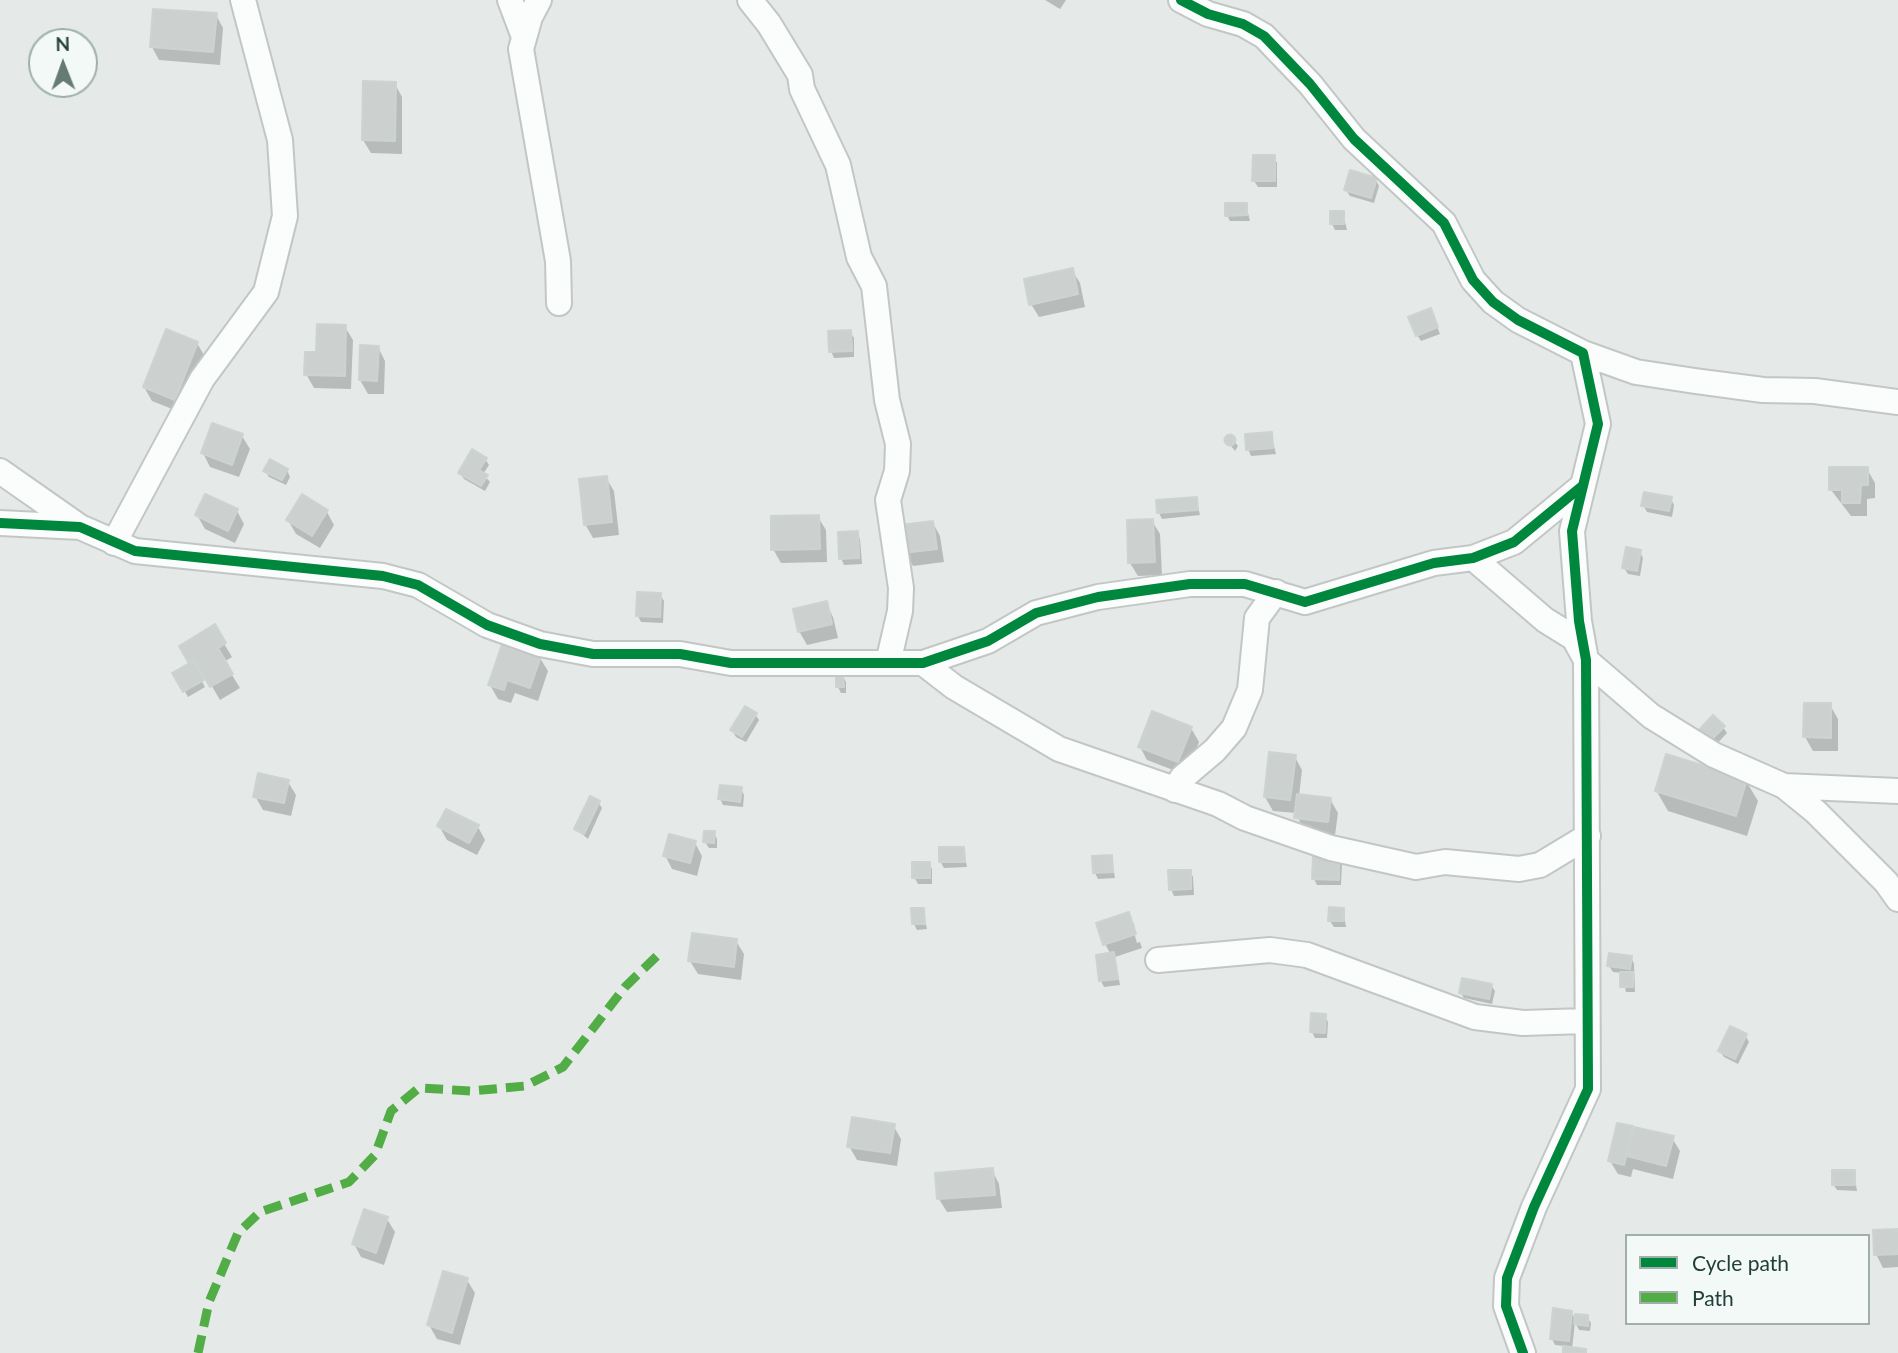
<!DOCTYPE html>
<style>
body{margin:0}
#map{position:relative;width:1898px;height:1353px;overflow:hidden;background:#e5eae8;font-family:Lato,sans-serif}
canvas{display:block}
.legend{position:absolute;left:1625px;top:1234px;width:245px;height:91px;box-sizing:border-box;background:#f3f9f6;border:2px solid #9fafaa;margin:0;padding:9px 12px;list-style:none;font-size:21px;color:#213f38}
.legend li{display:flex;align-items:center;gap:14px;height:35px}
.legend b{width:35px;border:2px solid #9fafaa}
.north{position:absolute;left:28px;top:28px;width:70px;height:70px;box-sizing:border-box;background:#f3f9f6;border:2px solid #9fafaa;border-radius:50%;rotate:359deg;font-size:19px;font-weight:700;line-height:28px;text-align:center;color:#213f38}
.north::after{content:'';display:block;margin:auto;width:24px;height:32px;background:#667b76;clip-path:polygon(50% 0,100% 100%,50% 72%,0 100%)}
</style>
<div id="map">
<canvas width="1898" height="1353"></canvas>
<ul class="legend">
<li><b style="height:9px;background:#00873e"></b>Cycle path</li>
<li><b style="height:9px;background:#52ad46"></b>Path</li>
</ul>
<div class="north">N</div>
</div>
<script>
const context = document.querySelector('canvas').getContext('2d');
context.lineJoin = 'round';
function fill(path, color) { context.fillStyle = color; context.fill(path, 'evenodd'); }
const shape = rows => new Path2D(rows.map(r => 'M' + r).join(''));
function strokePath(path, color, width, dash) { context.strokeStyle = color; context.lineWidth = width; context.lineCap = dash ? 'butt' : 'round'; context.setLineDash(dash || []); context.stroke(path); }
fill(shape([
 [1045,0,1066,0,1060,9],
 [216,15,223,28,220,65,159,60,152,47],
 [395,84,402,97,402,154,371,153,363,140],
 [1274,157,1277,163,1277,187,1258,187,1254,181],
 [1376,180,1379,186,1374,203,1350,196,1346,190],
 [1246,205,1250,221,1230,221,1227,215],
 [1343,213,1347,230,1335,230,1332,224],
 [1072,270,1080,283,1085,307,1039,317,1031,304],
 [1433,316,1440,334,1421,341,1417,335],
 [345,327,353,340,351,389,314,388,306,374,318,354],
 [850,332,854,338,854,357,834,358,831,351],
 [197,343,205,357,182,413,152,401,144,387],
 [378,347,385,361,384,394,368,394,360,380],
 [1271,434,1276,454,1251,456,1248,449],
 [242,436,250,449,239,477,210,467,203,453],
 [1230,436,1238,446,1235,451,1227,441],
 [485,459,489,465,483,474,490,482,485,491,464,479,460,473],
 [1867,469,1875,483,1875,498,1867,499,1867,516,1851,516,1831,490],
 [287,470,290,477,286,485,269,477,265,471],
 [606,478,614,491,619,535,593,538,585,524],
 [1196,498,1200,515,1162,519,1159,513],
 [1671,499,1674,505,1672,517,1647,512,1643,505],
 [237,511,244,524,235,543,205,529,197,515],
 [327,512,334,525,320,548,296,534,288,520],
 [818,517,826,530,827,562,781,563,773,549],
 [1152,521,1160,534,1162,575,1138,576,1130,563],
 [933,523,940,536,944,562,913,566,905,553],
 [857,533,860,539,862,564,844,565,841,558],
 [1640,552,1643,558,1640,576,1628,574,1624,568],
 [660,595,664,601,663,623,641,622,638,616],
 [826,603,833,617,838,638,807,645,799,631],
 [214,627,232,657,224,662,240,688,220,700,203,671,198,674,205,687,188,697,175,674,191,664,181,646],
 [540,658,548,671,538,701,515,693,511,703,498,699,490,685],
 [842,675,846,682,846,693,841,693,838,687],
 [1830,705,1838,719,1838,751,1813,751,1805,737],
 [755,714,759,720,746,742,736,737,732,730],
 [1723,727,1727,733,1712,749,1701,739],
 [1191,728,1199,742,1186,775,1147,760,1140,747],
 [1295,757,1302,770,1299,796,1330,799,1338,813,1335,835,1304,831,1296,813,1273,811,1265,797],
 [1746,781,1758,801,1747,836,1668,811,1656,790],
 [288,782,296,795,291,816,263,810,255,796],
 [741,789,744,795,743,807,723,805,720,798],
 [598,802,602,808,588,839,576,829],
 [439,826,478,827,485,840,477,855,447,840],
 [714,833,717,839,717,848,709,848,705,842],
 [695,843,702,856,697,876,672,869,665,855],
 [963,849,967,867,944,868,940,861],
 [1111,857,1115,878,1098,879,1095,873],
 [1338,858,1342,864,1341,885,1317,885,1314,879],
 [929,863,932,869,932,884,918,884,914,877],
 [1190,871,1193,877,1194,895,1174,896,1171,889],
 [923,909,927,929,917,930,914,924],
 [1343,909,1346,927,1334,927,1330,921],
 [1128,914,1135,926,1132,926,1137,943,1140,942,1142,948,1115,957,1120,985,1104,987,1101,981,1111,955,1105,944],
 [736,941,744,954,741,980,698,974,690,961],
 [1631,957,1634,964,1635,992,1626,992,1622,973,1613,972,1609,966],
 [1491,985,1495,991,1492,1004,1464,998,1460,992],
 [1325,1016,1328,1022,1327,1038,1315,1038,1312,1032],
 [1745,1035,1749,1042,1738,1064,1724,1057,1720,1051],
 [893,1125,901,1139,897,1166,857,1160,849,1146],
 [1618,1125,1672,1138,1680,1151,1673,1179,1633,1169,1631,1177,1618,1174,1610,1161],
 [992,1170,999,1184,1002,1208,947,1212,939,1199,937,1174],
 [1854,1172,1857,1191,1837,1190,1833,1184],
 [387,1219,395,1232,384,1265,361,1257,354,1244],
 [1898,1231,1898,1267,1883,1268,1876,1254],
 [467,1280,475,1293,460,1345,437,1339,429,1325],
 [1571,1312,1576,1320,1587,1317,1591,1323,1590,1331,1579,1330,1575,1322,1572,1349,1587,1353,1564,1353,1565,1346,1555,1345,1552,1339]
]), '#0003');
const building = shape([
 [153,9,217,13,213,52,150,47,153,9],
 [363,81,396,82,395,141,362,140,363,81],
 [1253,155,1275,155,1275,181,1252,181,1253,155],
 [1350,170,1377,178,1371,198,1344,190,1350,170],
 [1225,203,1247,203,1247,215,1225,216,1225,203],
 [1330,211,1344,211,1344,224,1330,224,1330,211],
 [1073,268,1078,294,1029,305,1024,279,1073,268],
 [1431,308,1438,327,1416,336,1408,317,1431,308],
 [317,324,346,325,345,376,304,375,305,352,316,352,317,324],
 [166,329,198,342,175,400,143,387,166,329],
 [851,330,852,351,829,352,828,331,851,330],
 [360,345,379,346,377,381,359,380,360,345],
 [212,423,243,434,232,465,201,453,212,423],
 [1272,432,1273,448,1246,450,1245,434,1272,432],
 '1224.5 440a5.5 5.5 0 1 1 11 0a5.5 5.5 0 1 1-11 0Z',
 [472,449,487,458,479,470,488,475,481,486,458,473,472,449],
 [270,459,288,469,282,480,263,471,270,459],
 [1829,467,1868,467,1868,485,1861,485,1860,503,1842,503,1842,490,1829,490,1829,467],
 [607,476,612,522,584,525,579,479,607,476],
 [1644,492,1672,497,1669,511,1641,506,1644,492],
 [205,494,238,509,228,531,195,515,205,494],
 [302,494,328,510,312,536,286,520,302,494],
 [1197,497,1198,510,1157,513,1156,500,1197,497],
 [819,515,820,549,771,550,771,516,819,515],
 [1153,519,1155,562,1128,563,1127,520,1153,519],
 [933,521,937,549,903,553,900,525,933,521],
 [858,531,859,558,839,559,838,532,858,531],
 [1626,547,1641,550,1637,571,1622,568,1626,547],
 [637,592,661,593,660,617,636,616,637,592],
 [827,601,832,624,798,632,793,609,827,601],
 [215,624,226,643,218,648,233,674,210,687,194,659,188,662,179,646,215,624],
 [505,636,541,656,530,688,507,680,504,690,488,685,505,636],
 [193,661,204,680,183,692,172,673,193,661],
 [836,674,843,674,844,687,836,687,836,674],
 [1804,703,1831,703,1831,738,1803,737,1804,703],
 [745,706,757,713,742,737,730,730,745,706],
 [1152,711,1192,727,1178,762,1138,747,1152,711],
 [1713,715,1725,726,1707,744,1696,733,1713,715],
 [1269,752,1296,755,1290,800,1264,797,1269,752],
 [1666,754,1747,779,1736,816,1655,791,1666,754],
 [258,773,289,780,284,803,253,797,258,773],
 [720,785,742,787,740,802,718,799,720,785],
 [1297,794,1331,798,1328,822,1294,818,1297,794],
 [590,796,600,801,584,834,574,829,590,796],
 [446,809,479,825,469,843,437,826,446,809],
 [704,831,715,831,714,843,703,842,704,831],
 [669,834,696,841,690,863,663,856,669,834],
 [939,847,964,847,965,862,939,862,939,847],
 [1112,855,1113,872,1093,873,1092,856,1112,855],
 [1313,856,1339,856,1339,880,1312,879,1313,856],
 [912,862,930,862,930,878,912,878,912,862],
 [1168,870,1191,870,1191,889,1169,890,1168,870],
 [1329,907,1344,908,1344,921,1328,921,1329,907],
 [911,908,924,908,925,924,912,924,911,908],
 [1129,912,1136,934,1103,945,1096,923,1129,912],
 [692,933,737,939,734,967,688,961,692,933],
 [1114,952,1118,979,1099,981,1096,955,1114,952],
 [1609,953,1632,956,1630,969,1607,966,1609,953],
 [1620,972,1633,972,1633,987,1620,987,1620,972],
 [1462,978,1492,984,1489,999,1459,993,1462,978],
 [1311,1013,1326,1014,1325,1033,1310,1032,1311,1013],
 [1730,1026,1747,1034,1735,1059,1718,1051,1730,1026],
 [852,1117,895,1124,890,1153,847,1147,852,1117],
 [1617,1123,1633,1126,1624,1165,1608,1161,1617,1123],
 [1634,1127,1674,1136,1666,1166,1627,1156,1634,1127],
 [993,1168,995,1195,937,1199,935,1173,993,1168],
 [1832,1170,1855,1170,1855,1185,1832,1185,1832,1170],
 [364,1209,388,1217,376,1253,352,1244,364,1209],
 [1898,1229,1898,1254,1874,1255,1873,1230,1898,1229],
 [443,1271,468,1278,452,1333,427,1325,443,1271],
 [1553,1308,1572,1311,1569,1341,1550,1339,1553,1308],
 [1575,1314,1588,1315,1588,1326,1574,1324,1575,1314],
 [1563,1346,1586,1349,1586,1353,1563,1353,1563,1346]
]);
fill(building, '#ccd1cf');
strokePath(building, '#cdd3d1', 2);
const minor = shape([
 [510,0,524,37],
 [539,0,530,17,521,49,558,261,559,303],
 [750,0,769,24,800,75,802,89,838,165,859,257,874,286,887,400,898,444,897,471,888,500,901,588,900,611,888,663],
 [1181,0,1208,14,1243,24,1264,36,1310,84,1354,139,1444,223,1473,280,1493,302,1518,320,1583,353,1598,424,1572,531,1579,621,1586,660,1588,1089,1534,1207,1507,1278,1506,1306,1523,1353],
 [1583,353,1636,372,1695,381,1763,390,1815,391,1898,402],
 [0,471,80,527],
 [0,523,80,527,135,551,383,576,418,585,487,625,540,644,593,654,680,654,731,663,923,663,988,641,1036,613,1098,597,1190,584,1245,584,1305,602,1434,563,1473,558,1514,542,1581,487],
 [114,543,202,379,266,292,285,216,280,140,243,0],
 [1473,558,1545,620,1574,638,1586,660,1651,716,1714,755,1784,786,1898,791],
 [923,663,954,687,1059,749,1218,804,1245,818,1331,848,1416,867,1445,862,1519,869,1540,865,1588,836],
 [1784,786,1816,812,1886,882,1898,899],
 [1175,790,1182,778,1215,750,1234,728,1250,690,1257,618,1276,592],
 [1158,960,1270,950,1307,955,1475,1017,1523,1023,1585,1021]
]);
strokePath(minor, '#c2c7c5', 28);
strokePath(minor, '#fbfcfc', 24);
strokePath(shape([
 [198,1353,209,1302,238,1233,260,1212,349,1182,375,1155,391,1111,419,1088,472,1091,525,1086,563,1067,625,987,661,952]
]), '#52ad46', 9, [18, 9]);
strokePath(shape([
 [1181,0,1208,14,1243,24,1264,36,1310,84,1354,139,1444,223,1473,280,1493,302,1518,320,1583,353,1598,424,1572,531,1579,621,1586,660,1588,1089,1534,1207,1507,1278,1506,1306,1523,1353],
 [0,523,80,527,135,551,383,576,418,585,487,625,540,644,593,654,680,654,731,663,923,663,988,641,1036,613,1098,597,1190,584,1245,584,1305,602,1434,563,1473,558,1514,542,1581,487]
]), '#00873e', 10);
</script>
